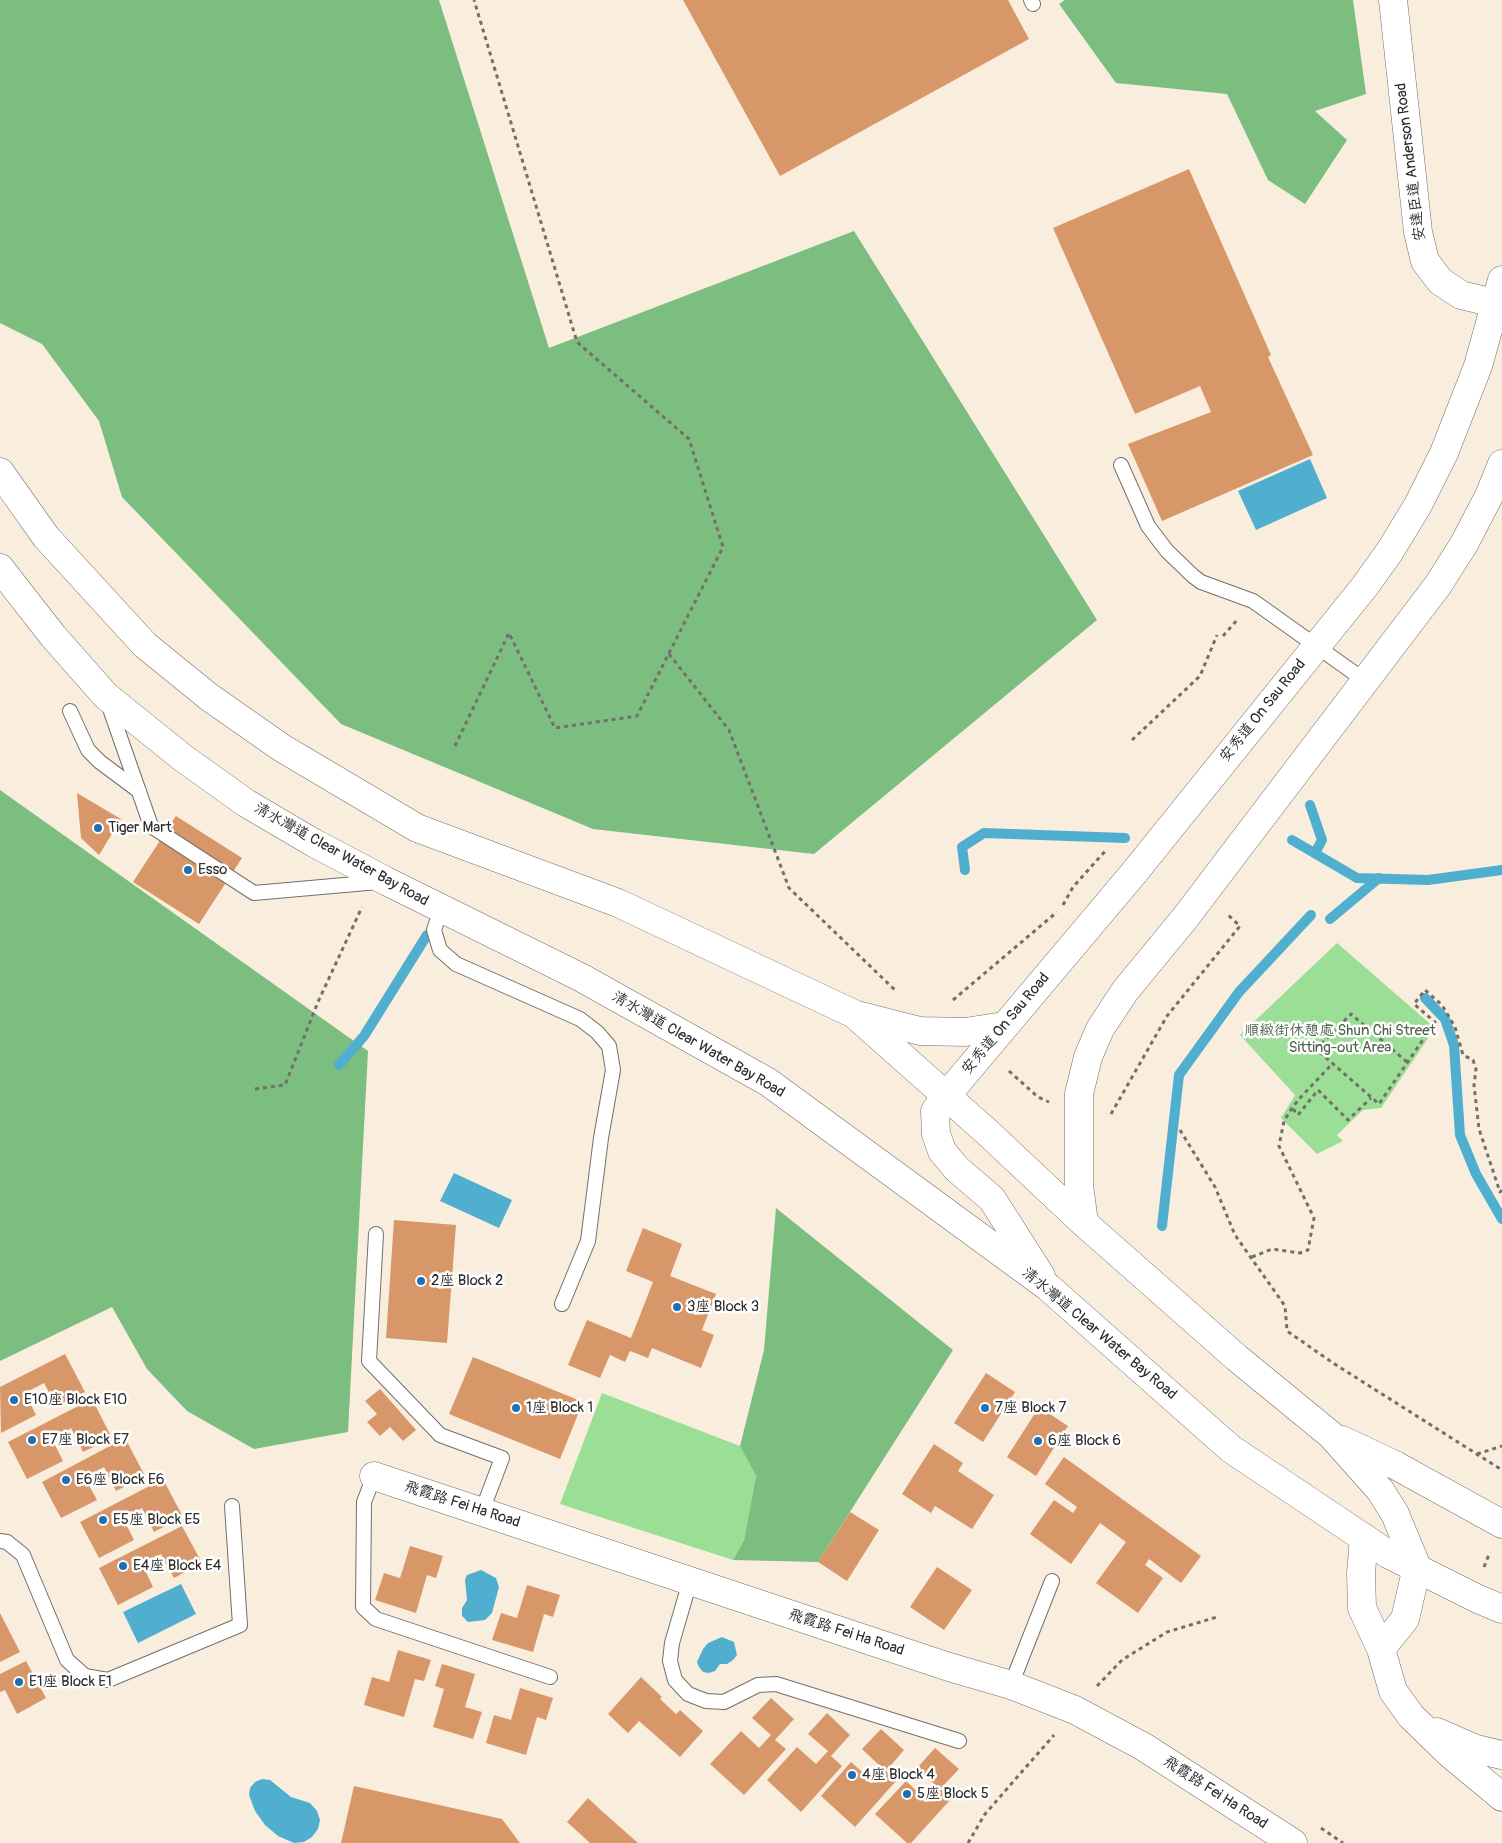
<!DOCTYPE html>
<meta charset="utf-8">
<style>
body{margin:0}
canvas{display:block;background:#f9edde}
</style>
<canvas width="1502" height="1843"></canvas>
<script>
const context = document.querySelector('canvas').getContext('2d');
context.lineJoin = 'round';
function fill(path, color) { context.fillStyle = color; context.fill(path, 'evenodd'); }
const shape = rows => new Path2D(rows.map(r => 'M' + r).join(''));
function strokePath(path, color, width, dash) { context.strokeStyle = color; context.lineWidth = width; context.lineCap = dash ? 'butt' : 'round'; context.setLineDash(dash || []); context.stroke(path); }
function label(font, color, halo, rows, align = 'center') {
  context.font = font + ' Pangolin,"LXGW WenKai TC",sans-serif'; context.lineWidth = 5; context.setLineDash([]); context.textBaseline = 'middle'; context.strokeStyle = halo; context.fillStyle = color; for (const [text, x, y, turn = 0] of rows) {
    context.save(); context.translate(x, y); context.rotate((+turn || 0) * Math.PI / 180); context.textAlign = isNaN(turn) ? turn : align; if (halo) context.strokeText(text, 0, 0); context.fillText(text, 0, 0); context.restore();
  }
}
fill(shape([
 [1337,943,1435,1028,1381,1108,1363,1110,1337,1135,1343,1141,1317,1154,1281,1118,1295,1095,1240,1035],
 [602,1393,740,1446,756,1476,744,1540,733,1560,560,1504]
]), '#9bdf96');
fill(shape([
 [0,0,439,0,549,348,854,231,1097,620,814,854,593,829,341,724,122,497,99,421,42,344,0,323],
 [1065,0,1353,0,1366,94,1315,111,1347,140,1305,204,1268,180,1227,94,1116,83,1059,4],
 [0,790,368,1051,348,1432,254,1449,187,1411,147,1369,112,1307,0,1361],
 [776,1208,953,1350,818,1562,733,1560,744,1540,756,1476,740,1446,764,1350]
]), '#7cbe7f');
fill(shape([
 [1310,459,1327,498,1256,530,1238,491],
 [454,1173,512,1200,499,1228,440,1201],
 [481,1570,496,1578,499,1587,492,1613,485,1620,468,1622,462,1616,462,1608,467,1600,465,1580,467,1575],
 [181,1584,196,1614,138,1643,123,1612],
 [722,1637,734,1642,737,1655,733,1660,727,1664,720,1664,715,1671,709,1673,703,1672,699,1667,697,1662,703,1649,708,1643],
 [262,1779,270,1780,291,1797,310,1803,317,1811,320,1820,318,1829,312,1837,304,1842,294,1843,278,1836,265,1825,255,1811,249,1795,250,1788,255,1782]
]), '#50afcf');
strokePath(shape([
 [1310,805,1322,840,1315,853],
 [1292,840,1357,878,1428,880,1502,870],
 [965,870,962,847,984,833,1125,838],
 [1330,919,1379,878],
 [1425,998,1445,1019,1454,1045,1460,1135,1476,1174,1502,1219],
 [339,1065,364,1036,427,935],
 [1162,1226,1179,1075,1239,992,1311,915]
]), '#50afcf', 10);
fill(shape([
 [683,0,1008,0,1029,39,780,176],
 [1189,169,1271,355,1268,357,1313,455,1162,521,1128,444,1211,412,1200,386,1135,414,1053,228],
 [77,793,121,819,99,855,81,838],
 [176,816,242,858,199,924,133,882],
 [394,1220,456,1225,447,1343,386,1338],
 [643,1228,682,1244,670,1276,716,1294,702,1330,714,1335,701,1368,652,1348,648,1358,630,1351,625,1362,610,1355,600,1378,568,1365,587,1320,631,1338,653,1282,626,1271],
 [65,1354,85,1392,56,1406,44,1383,25,1393,36,1415,1,1433,0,1387],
 [473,1357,583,1402,560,1459,449,1414],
 [986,1373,1015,1392,983,1442,954,1423],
 [380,1389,416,1430,403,1441,390,1427,380,1436,367,1422,377,1414,365,1401],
 [92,1399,112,1438,83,1452,71,1428,52,1439,63,1461,27,1479,8,1442],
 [1039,1407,1068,1426,1036,1476,1007,1457],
 [125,1438,145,1476,116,1491,104,1467,85,1478,97,1500,61,1518,42,1482],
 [934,1444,963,1463,958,1471,994,1495,972,1529,935,1506,931,1513,902,1494],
 [1064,1457,1201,1556,1181,1583,1149,1559,1145,1565,1163,1578,1138,1613,1096,1583,1126,1542,1100,1523,1071,1564,1030,1534,1054,1500,1073,1513,1077,1507,1045,1484],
 [163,1479,183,1517,154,1532,142,1508,123,1518,134,1540,99,1558,80,1522],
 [850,1512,879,1530,847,1581,818,1562],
 [182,1526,202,1563,174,1578,161,1554,142,1564,153,1587,118,1605,99,1568],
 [410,1546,443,1556,436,1578,427,1575,416,1613,375,1600,384,1573,400,1578],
 [937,1567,972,1590,944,1630,910,1607],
 [527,1585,560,1595,553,1617,544,1614,533,1652,492,1640,501,1613,517,1618],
 [0,1613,20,1652,0,1662],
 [398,1650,431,1660,424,1681,415,1679,404,1717,364,1705,372,1677,389,1682],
 [26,1661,46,1698,17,1714,5,1690,0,1692,0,1674],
 [442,1664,475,1674,465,1707,482,1712,473,1739,433,1727,444,1689,435,1686],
 [641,1677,662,1697,660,1699,676,1714,680,1710,703,1731,680,1757,639,1721,628,1733,608,1714],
 [520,1688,553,1698,546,1720,537,1717,526,1755,486,1743,494,1715,511,1720],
 [771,1698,794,1719,775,1740,786,1749,744,1795,710,1764,741,1731,759,1748,771,1735,752,1718],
 [827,1713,850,1735,831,1756,842,1766,801,1812,767,1780,797,1747,816,1764,828,1751,808,1734],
 [881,1729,904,1750,886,1771,896,1781,855,1827,821,1796,851,1762,870,1779,881,1767,862,1749],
 [935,1748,959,1769,940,1789,951,1799,911,1843,907,1843,875,1814,906,1781,924,1798,935,1785,917,1768],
 [354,1786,502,1819,520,1843,341,1843],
 [588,1798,603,1812,638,1843,590,1843,567,1822]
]), '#d89769');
const lane = shape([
 [1031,0,1033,4],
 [1121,465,1148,526,1167,551,1193,576,1201,582,1253,601,1364,680],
 [108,703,151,826,254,893,378,882],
 [70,711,88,750,100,762,139,791],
 [441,909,434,930,440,950,456,964,580,1019,597,1032,609,1046,613,1070,601,1138,588,1241,562,1304],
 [376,1234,369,1361,440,1435,502,1458,482,1511],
 [374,1476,364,1502,363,1607,376,1619,550,1677],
 [0,1541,7,1542,23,1555,67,1660,85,1676,108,1680,240,1625,232,1506],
 [690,1581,672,1643,670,1661,675,1680,688,1694,706,1701,724,1702,758,1685,776,1684,959,1741],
 [1011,1685,1052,1581]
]);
const street = shape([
 [1393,0,1418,232,1425,261,1440,281,1461,295,1502,305],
 [374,1476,949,1667,1011,1685,1075,1710,1144,1747,1293,1843]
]);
const secondary = shape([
 [946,1096,1133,874,1365,586,1390,551,1418,505,1444,453,1478,366,1502,280],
 [1084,1223,1079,1185,1079,1094,1088,1057,1100,1029,1125,991,1185,918,1438,585,1464,544,1489,496,1502,464],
 [1364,1538,1361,1573,1362,1608,1381,1649,1393,1691,1411,1716,1449,1753,1502,1797],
 [1381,1649,1405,1619,1417,1567],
 [1437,1732,1476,1749,1502,1755]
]);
const primary = shape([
 [0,472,46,537,145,645,209,697,282,748,417,828,618,903,854,1014,987,1132,1084,1223,1237,1358,1331,1435,1380,1490,1395,1514,1417,1567],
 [0,568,53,636,106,696,183,758,246,803,314,843,386,881,582,978,768,1082,1048,1287,1231,1449,1388,1554,1478,1599,1502,1609],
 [857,1015,920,1031,965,1032,1004,1026],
 [946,1096,935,1111,936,1134,942,1151,957,1169,992,1199,1041,1276],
 [1342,1440,1395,1465,1502,1524]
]);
strokePath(lane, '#736f6a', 16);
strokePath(street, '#736f6a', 29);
strokePath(secondary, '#736f6a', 29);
strokePath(primary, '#736f6a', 29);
strokePath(shape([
 [1223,636,1237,620],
 [669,654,729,730,789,888,897,992],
 [1132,740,1200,676,1217,635],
 [455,746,509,633,555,728,637,716,723,547,689,439,577,342,474,0],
 [1063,905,1073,887,1107,849],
 [953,1000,1057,912],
 [1407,1062,1351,1014,1316,1049,1379,1104,1435,1022,1414,1004,1425,990,1442,1005,1455,1027,1463,1055,1473,1060,1476,1069,1474,1085,1479,1129,1500,1192,1502,1190],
 [1009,1071,1038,1097,1049,1102],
 [255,1089,285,1085,318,1002,362,907],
 [1293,1109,1298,1115,1318,1090,1348,1120,1371,1098],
 [1111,1114,1167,1016,1240,926,1228,915],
 [1180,1130,1215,1187,1235,1235,1285,1306,1287,1331,1333,1363,1502,1470],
 [1252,1257,1272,1249,1300,1253,1308,1250,1314,1218,1279,1146,1284,1121,1292,1108,1300,1098,1332,1064],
 [1477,1454,1502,1446],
 [1484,1567,1490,1552],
 [1097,1686,1122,1660,1167,1632,1217,1617],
 [1321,1828,1343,1843],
 [968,1843,985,1814,1054,1735]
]), '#736f6a', 3, [4, 4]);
strokePath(lane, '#fff', 14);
strokePath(street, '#fff', 28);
strokePath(secondary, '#fff', 28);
strokePath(primary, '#fff', 28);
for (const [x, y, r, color] of [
 [98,828,5,"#1f6fb2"],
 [188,870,5,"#1f6fb2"],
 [421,1281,5,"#1f6fb2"],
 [677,1307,5,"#1f6fb2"],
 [14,1400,5,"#1f6fb2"],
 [516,1408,5,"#1f6fb2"],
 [985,1408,5,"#1f6fb2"],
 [32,1440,5,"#1f6fb2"],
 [1038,1441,5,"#1f6fb2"],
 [66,1480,5,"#1f6fb2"],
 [103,1520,5,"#1f6fb2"],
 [123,1566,5,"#1f6fb2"],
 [19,1682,5,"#1f6fb2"],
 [852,1775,5,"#1f6fb2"],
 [907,1794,5,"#1f6fb2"]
]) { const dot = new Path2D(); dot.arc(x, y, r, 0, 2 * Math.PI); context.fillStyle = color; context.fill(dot); strokePath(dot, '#fff', 2); }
label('15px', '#2b2b2b', '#fff', [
 ["安達臣道 Anderson Road",1411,162,-97],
 ["安秀道 On Sau Road",1263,711,-51],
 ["清水灣道 Clear Water Bay Road",341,855,29],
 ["安秀道 On Sau Road",1006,1024,-50],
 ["清水灣道 Clear Water Bay Road",698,1045,30],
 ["清水灣道 Clear Water Bay Road",1099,1334,40],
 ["飛霞路 Fei Ha Road",462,1505,18],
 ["飛霞路 Fei Ha Road",846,1633,18],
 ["飛霞路 Fei Ha Road",1215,1793,33]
]);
label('15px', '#2b2b2b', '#fff', [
 ["Tiger Mart",108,828],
 ["Esso",198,870],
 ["2座 Block 2",431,1281],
 ["3座 Block 3",687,1307],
 ["E10座 Block E10",24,1400],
 ["1座 Block 1",526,1408],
 ["7座 Block 7",995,1408],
 ["E7座 Block E7",42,1440],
 ["6座 Block 6",1048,1441],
 ["E6座 Block E6",76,1480],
 ["E5座 Block E5",113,1520],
 ["E4座 Block E4",133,1566],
 ["E1座 Block E1",29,1682],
 ["4座 Block 4",862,1775],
 ["5座 Block 5",917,1794]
], 'left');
label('15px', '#4d614b', '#fff', [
 ["順緻街休憩處 Shun Chi Street",1340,1031],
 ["Sitting-out Area",1340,1048]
]);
</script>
